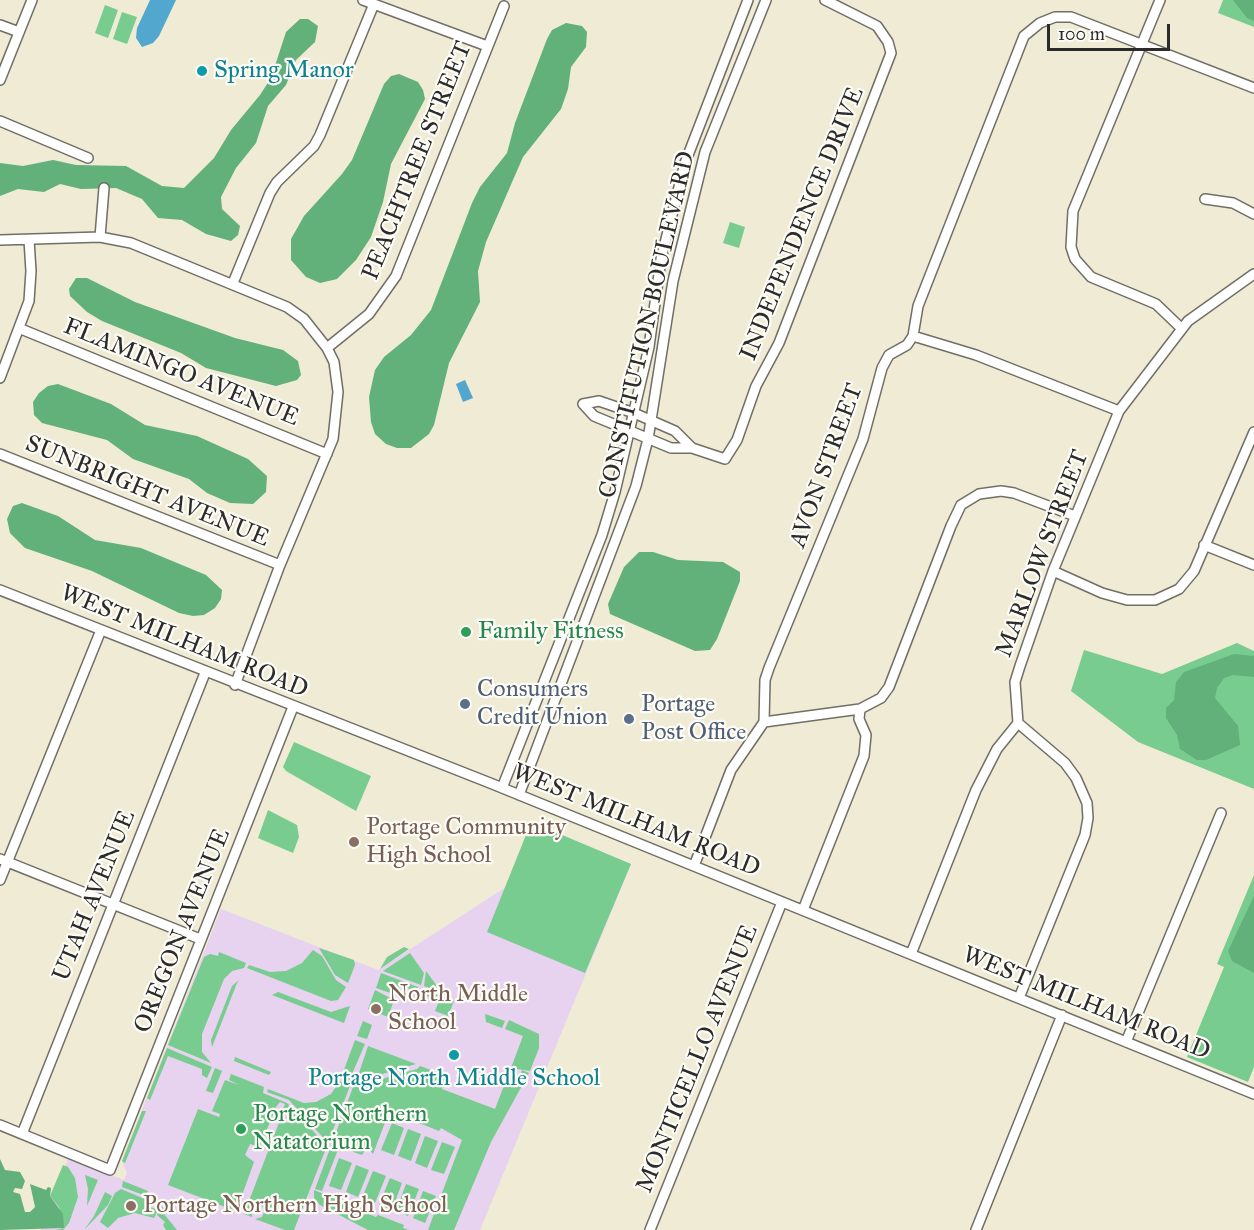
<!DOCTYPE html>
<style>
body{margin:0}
#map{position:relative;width:1254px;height:1230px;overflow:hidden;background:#efebd4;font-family:"IM FELL Great Primer",serif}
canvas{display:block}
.scale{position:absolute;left:1047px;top:24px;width:123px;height:27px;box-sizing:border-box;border:3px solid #2b2b2b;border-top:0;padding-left:8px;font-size:18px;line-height:21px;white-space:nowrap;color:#2b2b2b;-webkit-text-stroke:4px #fdfcf7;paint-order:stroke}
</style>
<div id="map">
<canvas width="1254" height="1230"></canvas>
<div class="scale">100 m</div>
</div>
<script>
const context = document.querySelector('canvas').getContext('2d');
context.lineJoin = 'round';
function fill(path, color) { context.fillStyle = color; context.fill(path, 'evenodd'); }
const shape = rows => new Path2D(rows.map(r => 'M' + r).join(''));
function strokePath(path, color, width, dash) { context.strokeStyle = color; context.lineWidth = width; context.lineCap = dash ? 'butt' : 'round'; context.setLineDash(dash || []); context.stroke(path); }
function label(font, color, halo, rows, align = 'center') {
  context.font = font + ' "IM FELL Great Primer",serif'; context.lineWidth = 4.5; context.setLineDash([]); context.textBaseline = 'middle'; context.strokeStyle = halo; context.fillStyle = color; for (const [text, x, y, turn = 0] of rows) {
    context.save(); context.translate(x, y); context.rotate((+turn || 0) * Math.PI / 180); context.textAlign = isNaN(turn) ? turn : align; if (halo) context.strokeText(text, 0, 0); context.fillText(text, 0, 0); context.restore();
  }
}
fill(shape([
 [555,832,631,864,480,1230,41,1230,68,1159,124,1180,127,1173,122,1161,221,909,378,970,506,887,526,835]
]), '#e7d2ef');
fill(shape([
 [1223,0,1254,0,1254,27,1218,13],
 [105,5,118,10,108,38,95,33],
 [122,12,137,17,127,44,113,39],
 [730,222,745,227,739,248,723,243],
 [1237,643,1254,651,1254,789,1138,742,1071,691,1084,650,1162,674],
 [294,742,371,776,356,811,286,771,283,767],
 [268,810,297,825,299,837,293,853,258,838],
 [555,832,631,864,585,973,487,932,526,835],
 [1254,875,1254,1067,1248,1082,1187,1057,1224,967,1217,964],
 [404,947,409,949,380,969,387,957],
 [319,948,354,960,355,965,348,983,335,975],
 [313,950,322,956,336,980,346,987,338,1000,331,1001,247,968,249,965,270,972,286,971,302,963],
 [219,952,246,963,244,968,232,971,224,979,202,1034,202,1052,211,1063,168,1045,204,957,210,954,218,956],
 [410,953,424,973,421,985,383,971],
 [426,971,440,990,446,995,424,986],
 [381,973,418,987,417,991,400,986,396,995,376,988],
 [239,980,237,983,212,1047,211,1040,232,986],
 [375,990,394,1000,388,1017,368,1009],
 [424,990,454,1001,448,1016,435,1011,439,1001,425,995],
 [278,992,331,1012,350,1006,344,1023,272,995],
 [485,1014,505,1021,502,1028,486,1022],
 [509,1020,539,1034,539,1048,530,1071,511,1068,523,1036,505,1029],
 [363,1021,372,1025,367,1039,357,1036],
 [355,1040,365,1044,349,1081,341,1078],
 [368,1046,416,1064,356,1082],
 [167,1048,212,1067,207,1078,202,1075,202,1069,168,1056,150,1100,147,1098],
 [235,1057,271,1072,269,1075,234,1061],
 [420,1066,447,1076,442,1089,495,1109,508,1075,519,1079,522,1070,529,1073,491,1142,454,1230,428,1230,462,1140,441,1128,439,1131,414,1121,414,1118,406,1115,405,1118,389,1112,373,1154,367,1147,362,1155,339,1147,322,1191,315,1189,353,1087,417,1069],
 [215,1068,222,1071,213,1093,206,1091],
 [231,1074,264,1087,263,1093,287,1103,327,1146,294,1230,285,1230,255,1219,262,1217,264,1212,263,1207,257,1204,252,1205,252,1217,244,1214,280,1120,288,1123,292,1113,283,1109,285,1104,280,1102,276,1107,260,1147,250,1144,245,1155,254,1162,241,1198,233,1210,168,1185,198,1109,219,1117,220,1114,212,1111,225,1080,239,1085,229,1080],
 [340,1081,350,1086,328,1143,289,1100,267,1092,268,1089,304,1103,316,1102,331,1094],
 [142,1111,146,1111,125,1163,122,1161],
 [392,1123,404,1128,394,1155,381,1150],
 [408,1129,421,1134,411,1161,398,1156],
 [425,1136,438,1141,427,1168,415,1163],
 [442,1142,455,1147,444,1174,431,1170],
 [339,1158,352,1163,341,1190,329,1186],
 [63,1165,68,1167,75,1178,78,1197,69,1223,63,1230,56,1230,64,1228,59,1207,50,1196],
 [356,1165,369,1170,358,1197,346,1192],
 [373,1171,386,1176,375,1203,362,1198],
 [85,1175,98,1180,87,1206,88,1189],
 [390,1178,402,1183,392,1210,379,1205],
 [123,1181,148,1191,146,1196,122,1187],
 [406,1184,419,1189,408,1216,396,1211],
 [121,1189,145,1199,145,1205,158,1210,154,1218,135,1213,118,1218,108,1228,100,1222,115,1193],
 [314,1190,336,1199,335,1201,343,1204,344,1202,370,1211,369,1214,376,1217,378,1215,404,1225,403,1228,409,1230,368,1230,320,1205,314,1198],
 [423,1191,436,1196,425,1223,413,1218],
 [105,1192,112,1196,108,1205,84,1230,94,1216],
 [162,1207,167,1208,164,1214,177,1230,166,1230,163,1225,165,1222,157,1215]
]), '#78cc8f');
fill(shape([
 [1233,0,1254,0,1254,21,1247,18],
 [300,19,308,19,318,26,315,42,296,60,286,85,268,106,256,143,236,168,221,197,222,209,240,226,238,235,231,241,206,234,182,220,158,218,142,199,116,188,81,189,60,184,44,192,18,189,0,196,0,163,23,166,53,160,76,165,126,166,162,186,184,188,214,158,231,130,260,95,271,78,286,32],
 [566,23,582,26,587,32,586,47,571,67,568,89,561,109,523,157,486,242,478,271,480,302,449,363,434,425,429,434,411,448,397,448,386,444,375,434,371,422,369,397,375,370,384,357,411,335,431,310,472,203,480,187,507,153,515,123,547,39,552,30],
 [399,74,418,82,423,90,425,99,391,164,383,202,371,237,356,260,337,279,320,283,306,277,291,260,291,239,304,216,342,174,352,160,384,84,391,76],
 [76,278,87,278,135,302,235,338,283,350,298,361,301,375,297,380,276,386,206,368,181,353,102,321,87,312,70,296,69,289],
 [58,384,111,404,145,425,197,436,248,459,267,476,266,492,253,504,230,503,207,493,189,479,133,459,107,440,42,423,34,415,33,402,39,393,48,386],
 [22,503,58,516,95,540,141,548,206,575,222,590,221,599,215,608,204,615,193,616,179,613,92,571,25,548,10,533,7,519,13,506],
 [639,552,653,552,678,560,723,562,740,572,740,581,717,639,710,650,695,651,610,614,608,604,624,567],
 [1234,654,1254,656,1254,677,1233,675,1224,678,1217,688,1215,698,1238,726,1240,745,1206,760,1197,760,1180,749,1177,735,1166,718,1166,708,1174,700,1176,682,1184,672],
 [1254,896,1254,973,1232,961,1228,951],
 [0,1159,5,1170,20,1172,25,1181,22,1189,15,1188,13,1192,20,1194,25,1212,30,1212,35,1207,30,1184,46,1190,48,1187,51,1188,50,1196,63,1214,64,1228,0,1230]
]), '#62b07a');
fill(shape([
 [150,0,176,0,159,36,153,43,142,47,136,38,137,28],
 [465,380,473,398,463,402,456,384]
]), '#51a7cd');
const minor = shape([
 [363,0,487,46],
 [1160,0,1073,211,1071,247,1075,259,1091,277,1156,304,1181,328],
 [0,25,19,32],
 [0,80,32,0],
 [0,121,88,158],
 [1205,199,1233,203,1254,214],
 [100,237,104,188],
 [0,240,100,237,131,243,287,307,304,319,327,348,334,362,338,392,333,439,280,565,235,685],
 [233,283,270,193,277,182,314,146,320,135,374,4],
 [21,329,327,454],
 [913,336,976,355,1119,411],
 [327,348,369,314,396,276,504,6],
 [0,378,29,301,31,271,29,240],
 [583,404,594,416,671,448,692,448,725,459,737,440,756,386,779,343,891,53,888,42,877,26,825,0],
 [583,404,599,401,634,413,675,431,692,448],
 [0,454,280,565],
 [1204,545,1254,565],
 [1053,571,1102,593,1127,600,1155,600,1179,589,1194,571,1254,432],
 [0,590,490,783,1254,1094],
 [764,722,860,709],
 [1018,723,1065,763,1076,778,1087,803,1088,818,1085,835,1019,998],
 [502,788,602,535,615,492,649,347,661,259,685,163,748,0],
 [519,795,636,486,648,439,673,281,705,152,766,0],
 [0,859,200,939],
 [694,866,731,770,764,722,765,680,769,668,863,439,882,368,889,355,907,345,913,336,918,306,1024,36,1040,23,1055,17,1071,17,1254,88],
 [0,880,101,630],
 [803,910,864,756,866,735,859,719,860,709,881,698,889,687,951,526,961,505,979,494,1001,491,1014,493,1075,516],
 [911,954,976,790,997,749,1018,723,1015,682,1020,666,1053,571,1119,411,1188,321,1254,274],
 [1126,1042,1221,813],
 [0,1125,110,1170,293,707],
 [22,1134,205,673],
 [650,1230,782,902],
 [976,1230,1062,1015]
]);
strokePath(minor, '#706e66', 12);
strokePath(minor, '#fff', 9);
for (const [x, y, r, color] of [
 [202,71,6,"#0f9aa8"],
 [466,632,6,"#2e9e5b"],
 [465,704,6,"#5c6f8a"],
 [629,719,6,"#5c6f8a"],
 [354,842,6,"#8d6e63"],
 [376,1009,6,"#8d6e63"],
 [454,1055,6,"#0f9aa8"],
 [241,1129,6,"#2e9e5b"],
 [131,1206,6,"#8d6e63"]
]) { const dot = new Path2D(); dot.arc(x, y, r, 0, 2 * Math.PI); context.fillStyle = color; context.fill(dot); strokePath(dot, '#fdfcf7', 2); }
label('24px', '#0d838f', '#fdfcf7', [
 ["Spring Manor",214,71],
 ["Portage North Middle School",454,1079,"center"]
], 'left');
label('24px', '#2b2b2b', '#fdfcf7', [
 ["PEACHTREE STREET",418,161,-68],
 ["INDEPENDENCE DRIVE",803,224,-68],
 ["CONSTITUTION BOULEVARD",648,325,-77],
 ["FLAMINGO AVENUE",181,373,22],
 ["AVON STREET",827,466,-70],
 ["SUNBRIGHT AVENUE",147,492,22],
 ["MARLOW STREET",1043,554,-69],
 ["WEST MILHAM ROAD",184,642,22],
 ["WEST MILHAM ROAD",636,821,22],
 ["UTAH AVENUE",95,896,-68],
 ["OREGON AVENUE",183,931,-68],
 ["WEST MILHAM ROAD",1086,1004,22],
 ["MONTICELLO AVENUE",698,1059,-68]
]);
label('24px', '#27864d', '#fdfcf7', [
 ["Family Fitness",478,632],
 ["Portage Northern",253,1115],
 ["Natatorium",253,1143]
], 'left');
label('24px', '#4e5e75', '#fdfcf7', [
 ["Consumers",477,690],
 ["Credit Union",477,718],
 ["Portage",641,705],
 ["Post Office",641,733]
], 'left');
label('24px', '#785e54', '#fdfcf7', [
 ["Portage Community",366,828],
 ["High School",366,856],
 ["North Middle",388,995],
 ["School",388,1023],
 ["Portage Northern High School",143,1206]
], 'left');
</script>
